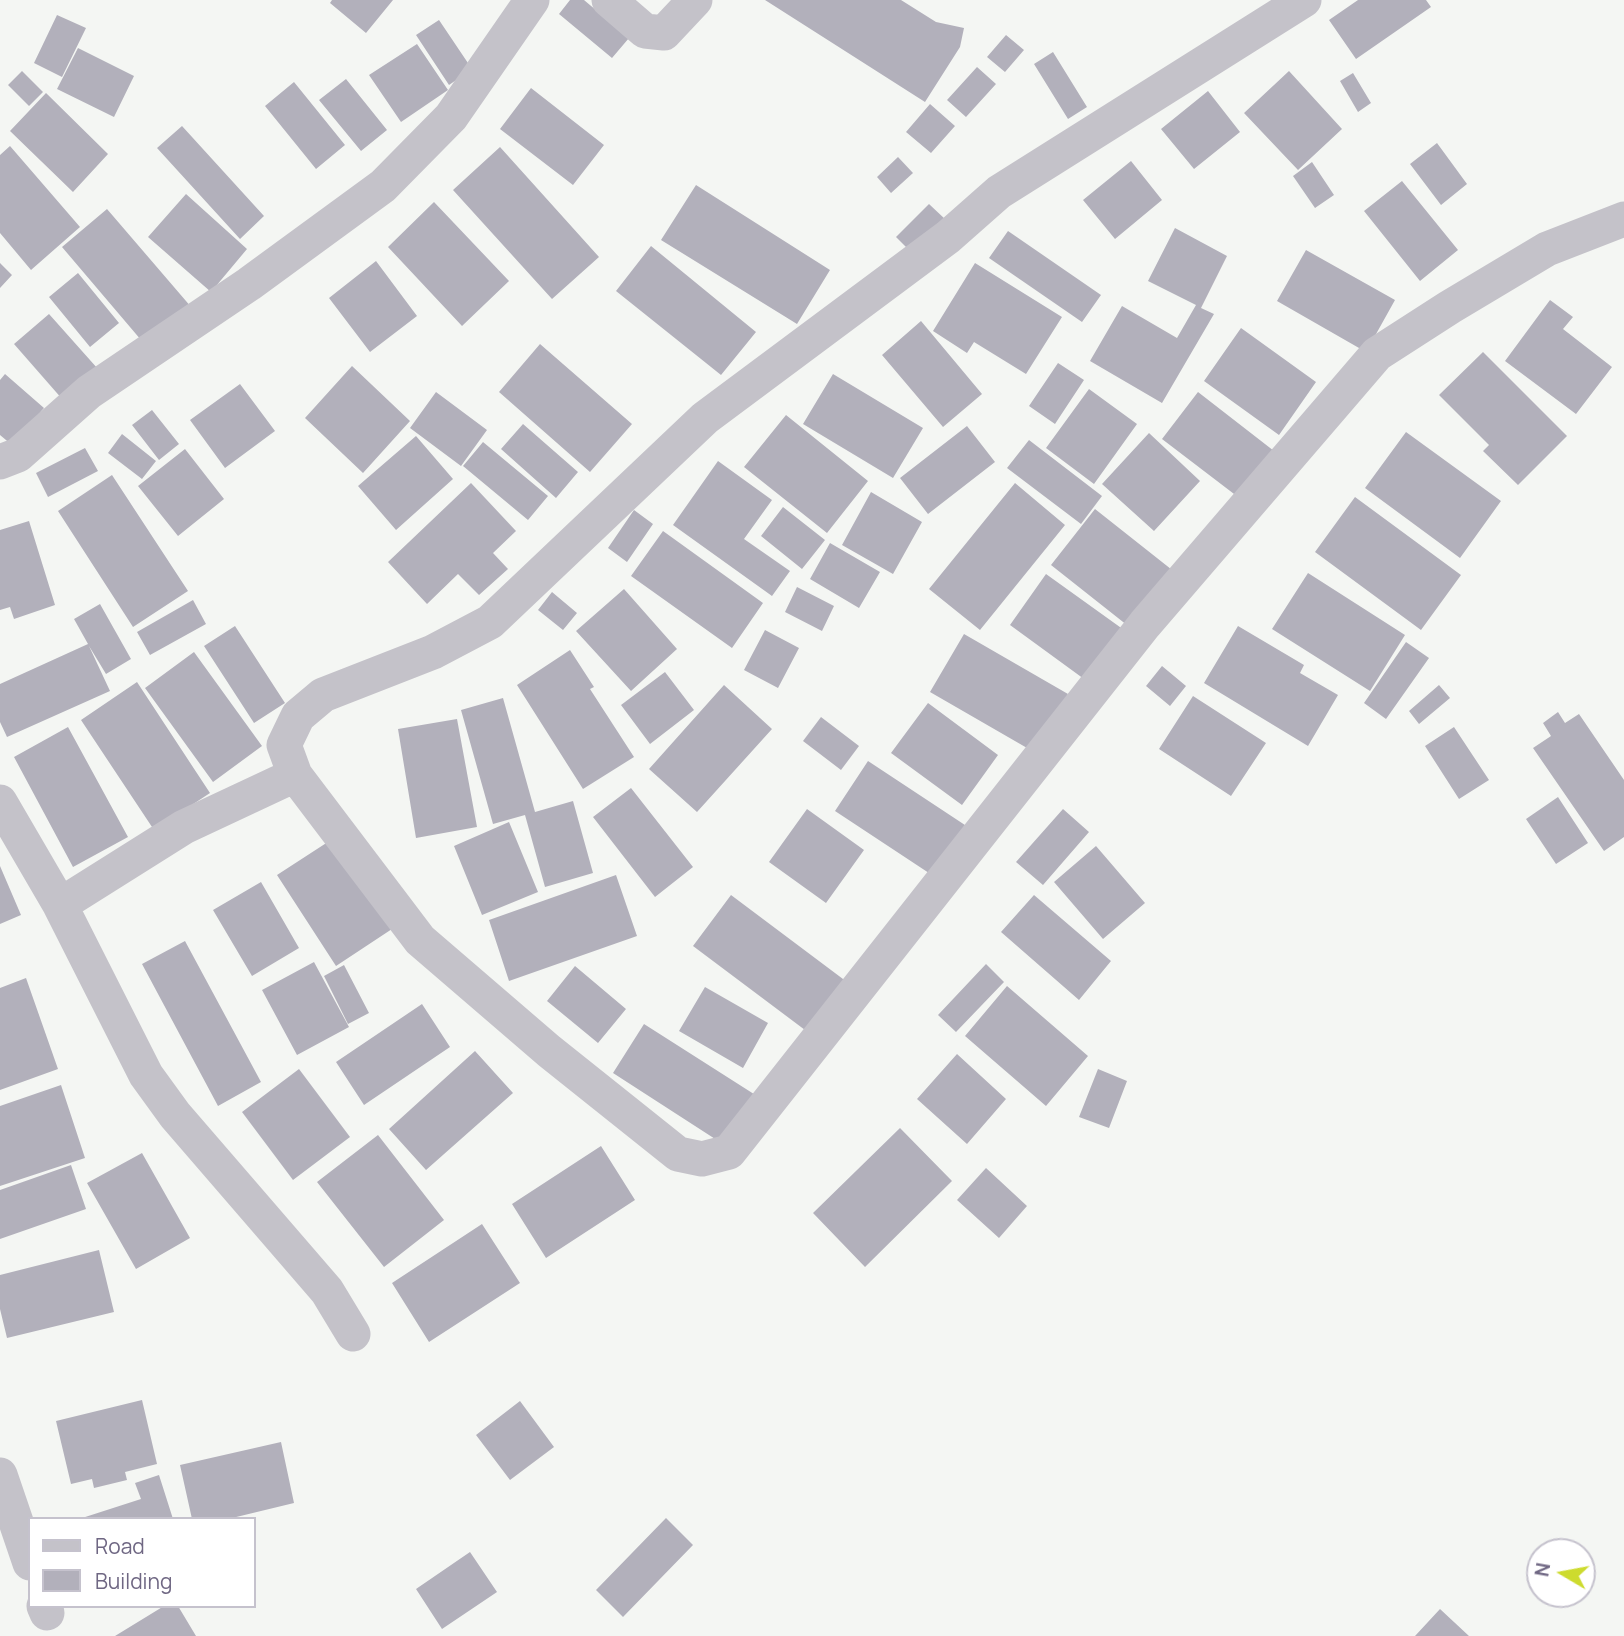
<!DOCTYPE html>
<style>
body{margin:0}
#map{position:relative;width:1624px;height:1636px;overflow:hidden;background:#f4f6f3;font-family:Manrope,sans-serif}
canvas{display:block}
.legend{position:absolute;left:28px;top:1517px;width:228px;height:91px;box-sizing:border-box;background:#fff;border:2px solid #c5c2cd;margin:0;padding:9px 12px;list-style:none;font-size:21px;color:#6f6783}
.legend li{display:flex;align-items:center;gap:14px;height:35px}
.legend b{width:35px;border:2px solid #c5c2cd}
.north{position:absolute;left:1526px;top:1538px;width:70px;height:70px;box-sizing:border-box;background:#fff;border:2px solid #c5c2cd;border-radius:50%;rotate:280deg;font-size:19px;font-weight:700;line-height:28px;text-align:center;color:#6f6783}
.north::after{content:'';display:block;margin:auto;width:24px;height:32px;background:#cddb2e;clip-path:polygon(50% 0,100% 100%,50% 72%,0 100%)}
</style>
<div id="map">
<canvas width="1624" height="1636"></canvas>
<ul class="legend">
<li><b style="height:9px;background:#c4c2c9"></b>Road</li>
<li><b style="height:19px;background:#b2b0bb"></b>Building</li>
</ul>
<div class="north">N</div>
</div>
<script>
const context = document.querySelector('canvas').getContext('2d');
context.lineJoin = 'round';
function fill(path, color) { context.fillStyle = color; context.fill(path, 'evenodd'); }
const shape = rows => new Path2D(rows.map(r => 'M' + r).join(''));
function strokePath(path, color, width, dash) { context.strokeStyle = color; context.lineWidth = width; context.lineCap = dash ? 'butt' : 'round'; context.setLineDash(dash || []); context.stroke(path); }
fill(shape([
 [332,0,393,0,366,33,330,3],
 [570,0,584,0,629,38,612,58,559,14],
 [765,0,901,0,936,22,964,28,960,47,925,102],
 [1358,0,1426,0,1431,7,1356,59,1329,20],
 [57,15,86,28,62,77,34,63],
 [439,20,472,69,449,85,416,35],
 [1006,35,1024,50,1005,72,987,57],
 [417,44,448,90,401,122,369,75],
 [78,48,134,76,114,117,57,89],
 [1053,52,1087,107,1068,119,1034,64],
 [977,67,996,84,966,117,947,100],
 [22,71,43,92,29,106,8,85],
 [1289,71,1342,129,1298,170,1244,113],
 [1353,73,1371,103,1358,112,1340,81],
 [346,79,387,130,361,151,319,100],
 [294,82,345,145,316,169,265,106],
 [531,88,604,145,573,185,500,129],
 [1208,91,1240,132,1194,169,1161,129],
 [46,93,108,154,73,192,10,131],
 [930,104,955,126,931,153,906,132],
 [182,126,264,216,240,239,157,148],
 [1437,143,1467,184,1441,205,1410,164],
 [10,146,80,227,31,270,0,233,0,155],
 [500,147,599,257,552,299,453,190],
 [898,157,913,173,891,193,877,177],
 [1131,161,1162,200,1115,239,1083,200],
 [1312,162,1334,195,1315,208,1293,176],
 [1402,181,1458,250,1420,281,1364,211],
 [696,185,830,270,797,324,661,240],
 [186,194,247,249,211,292,148,237],
 [434,202,509,281,462,326,388,247],
 [929,204,946,220,913,254,896,237],
 [107,209,192,308,147,347,62,247],
 [1175,228,1227,256,1201,308,1214,314,1162,403,1090,361,1122,306,1177,338,1196,305,1148,281],
 [1008,231,1101,295,1082,322,989,258],
 [651,246,756,332,721,375,616,291],
 [1306,250,1395,300,1366,352,1277,301],
 [376,261,417,316,370,352,329,298],
 [0,263,12,275,0,288],
 [975,263,1062,317,1026,374,974,342,967,353,933,331],
 [78,273,119,323,90,347,49,297],
 [1550,300,1573,317,1563,329,1612,367,1576,414,1505,361],
 [49,314,98,369,63,400,14,344],
 [921,321,982,394,943,427,882,355],
 [1241,328,1316,382,1279,435,1204,381],
 [540,344,632,424,590,472,499,392],
 [1483,352,1567,436,1518,485,1483,451,1489,445,1439,395],
 [1058,363,1084,380,1055,424,1029,406],
 [352,366,410,421,363,473,305,418],
 [5,374,44,408,12,445,0,435,0,380],
 [833,374,923,428,893,478,803,424],
 [240,384,275,431,225,468,190,420],
 [1089,389,1137,424,1094,484,1046,448],
 [436,392,487,430,461,466,410,428],
 [1198,392,1274,451,1238,497,1162,439],
 [152,410,179,444,159,460,132,425],
 [786,415,868,481,827,533,744,467],
 [523,424,578,472,556,498,501,449],
 [967,426,995,462,928,514,900,478],
 [1406,432,1501,501,1460,558,1365,488],
 [1149,433,1200,481,1154,531,1102,484],
 [122,434,156,461,142,479,108,453],
 [416,436,453,479,396,530,358,486],
 [1029,440,1102,496,1081,524,1007,468],
 [483,442,548,496,528,520,463,466],
 [85,448,98,471,48,497,36,473],
 [185,449,224,499,178,536,138,486],
 [718,461,772,500,744,539,790,571,772,596,673,525],
 [112,475,188,591,133,627,58,511],
 [471,483,516,531,493,553,508,569,479,595,458,574,427,604,388,562],
 [1015,483,1065,525,980,630,929,589],
 [871,492,922,522,893,574,842,545],
 [1355,497,1461,575,1421,630,1315,552],
 [783,507,825,540,802,569,761,536],
 [1095,509,1181,577,1137,633,1051,565],
 [634,510,653,524,627,562,608,548],
 [29,521,55,605,14,619,10,607,0,610,0,530],
 [663,531,763,603,732,648,631,576],
 [830,543,880,572,859,608,810,579],
 [1308,573,1405,635,1370,691,1272,629],
 [1046,574,1131,635,1095,687,1010,625],
 [797,587,834,606,822,631,785,612],
 [624,589,677,649,631,691,576,631],
 [552,592,577,613,563,630,538,610],
 [193,600,206,624,150,655,137,632],
 [100,604,131,659,106,674,89,646,110,691,7,737,0,722,0,684,88,644,74,619],
 [235,626,285,703,254,723,204,646],
 [1238,626,1304,665,1300,673,1338,695,1308,746,1204,683],
 [765,630,799,648,778,688,744,670],
 [964,634,1068,694,1034,752,930,692],
 [1406,642,1429,658,1386,719,1364,703],
 [570,650,594,687,590,689,634,757,583,789,517,685],
 [194,652,262,746,213,782,145,688],
 [1162,666,1186,686,1170,706,1146,686],
 [665,672,694,710,650,744,621,705],
 [137,682,210,793,154,830,81,720],
 [724,685,772,729,697,812,649,769],
 [1439,685,1450,698,1419,724,1409,711],
 [1193,696,1266,743,1231,796,1159,749],
 [503,698,535,812,573,801,593,873,545,887,525,815,493,824,461,710],
 [928,703,998,755,962,805,891,753],
 [1558,712,1565,723,1579,714,1624,780,1624,837,1604,851,1533,748,1551,736,1543,723],
 [821,717,859,746,841,770,803,741],
 [457,719,477,827,416,838,398,729],
 [68,727,128,837,73,867,14,757],
 [1454,727,1489,780,1459,799,1425,746],
 [868,761,971,829,938,879,835,811],
 [631,788,693,867,655,897,593,817],
 [1558,797,1588,843,1556,864,1526,819],
 [807,809,864,850,826,903,769,862],
 [1063,809,1089,832,1043,885,1016,862],
 [509,822,538,892,482,915,454,846],
 [334,838,392,929,336,966,277,875],
 [1096,846,1145,903,1103,939,1054,882],
 [0,866,21,915,0,924],
 [616,875,637,936,509,981,489,920],
 [261,882,299,948,252,976,213,910],
 [731,895,847,982,809,1033,693,946],
 [1034,895,1111,961,1079,1000,1001,932],
 [185,941,261,1082,218,1106,142,964],
 [314,962,349,1027,297,1055,262,990],
 [986,964,1004,982,956,1032,938,1015],
 [344,965,369,1013,348,1024,324,976],
 [575,966,626,1009,598,1043,547,1001],
 [26,978,58,1069,0,1090,0,988],
 [1007,986,1088,1056,1046,1106,965,1036],
 [705,987,768,1023,743,1068,679,1031],
 [422,1004,450,1047,364,1105,336,1062],
 [644,1024,757,1096,726,1146,613,1073],
 [475,1051,513,1093,426,1170,389,1129],
 [957,1054,1006,1099,967,1144,917,1099],
 [299,1069,350,1137,293,1180,242,1112],
 [1098,1069,1127,1081,1109,1128,1079,1117],
 [61,1085,85,1158,0,1186,0,1106],
 [900,1128,952,1181,865,1267,813,1213],
 [378,1135,444,1220,384,1267,317,1182],
 [601,1146,635,1200,546,1258,512,1204],
 [142,1153,190,1238,136,1269,87,1183],
 [71,1165,86,1209,0,1239,0,1190],
 [986,1168,1027,1206,999,1238,957,1200],
 [482,1224,520,1283,429,1342,392,1283],
 [99,1250,114,1312,7,1338,0,1309,0,1275],
 [142,1400,157,1464,125,1472,127,1480,94,1488,92,1479,71,1484,56,1421],
 [520,1401,554,1447,510,1480,476,1435],
 [281,1442,294,1503,228,1519,192,1519,180,1465],
 [159,1475,173,1519,79,1519,141,1499,135,1483],
 [666,1518,693,1545,623,1617,596,1590],
 [470,1552,497,1592,442,1629,416,1589],
 [164,1606,178,1606,196,1636,115,1636],
 [1440,1609,1469,1636,1415,1636]
]), '#b2b0bb');
strokePath(shape([
 [609,0,645,31,664,33,695,0],
 [1304,0,999,192,948,237,705,418,490,622,433,652,323,695,298,716,284,745,295,775,420,940,549,1051,678,1154,702,1159,729,1152,1145,624,1377,354,1450,307,1547,249,1624,219],
 [0,462,18,455,89,392,249,284,383,186,451,117,532,0],
 [0,802,60,905,146,1075,175,1115,327,1291,353,1334],
 [60,905,184,827,295,775],
 [0,1475,30,1563],
 [44,1606,47,1613]
]), '#c4c2c9', 35);
</script>
